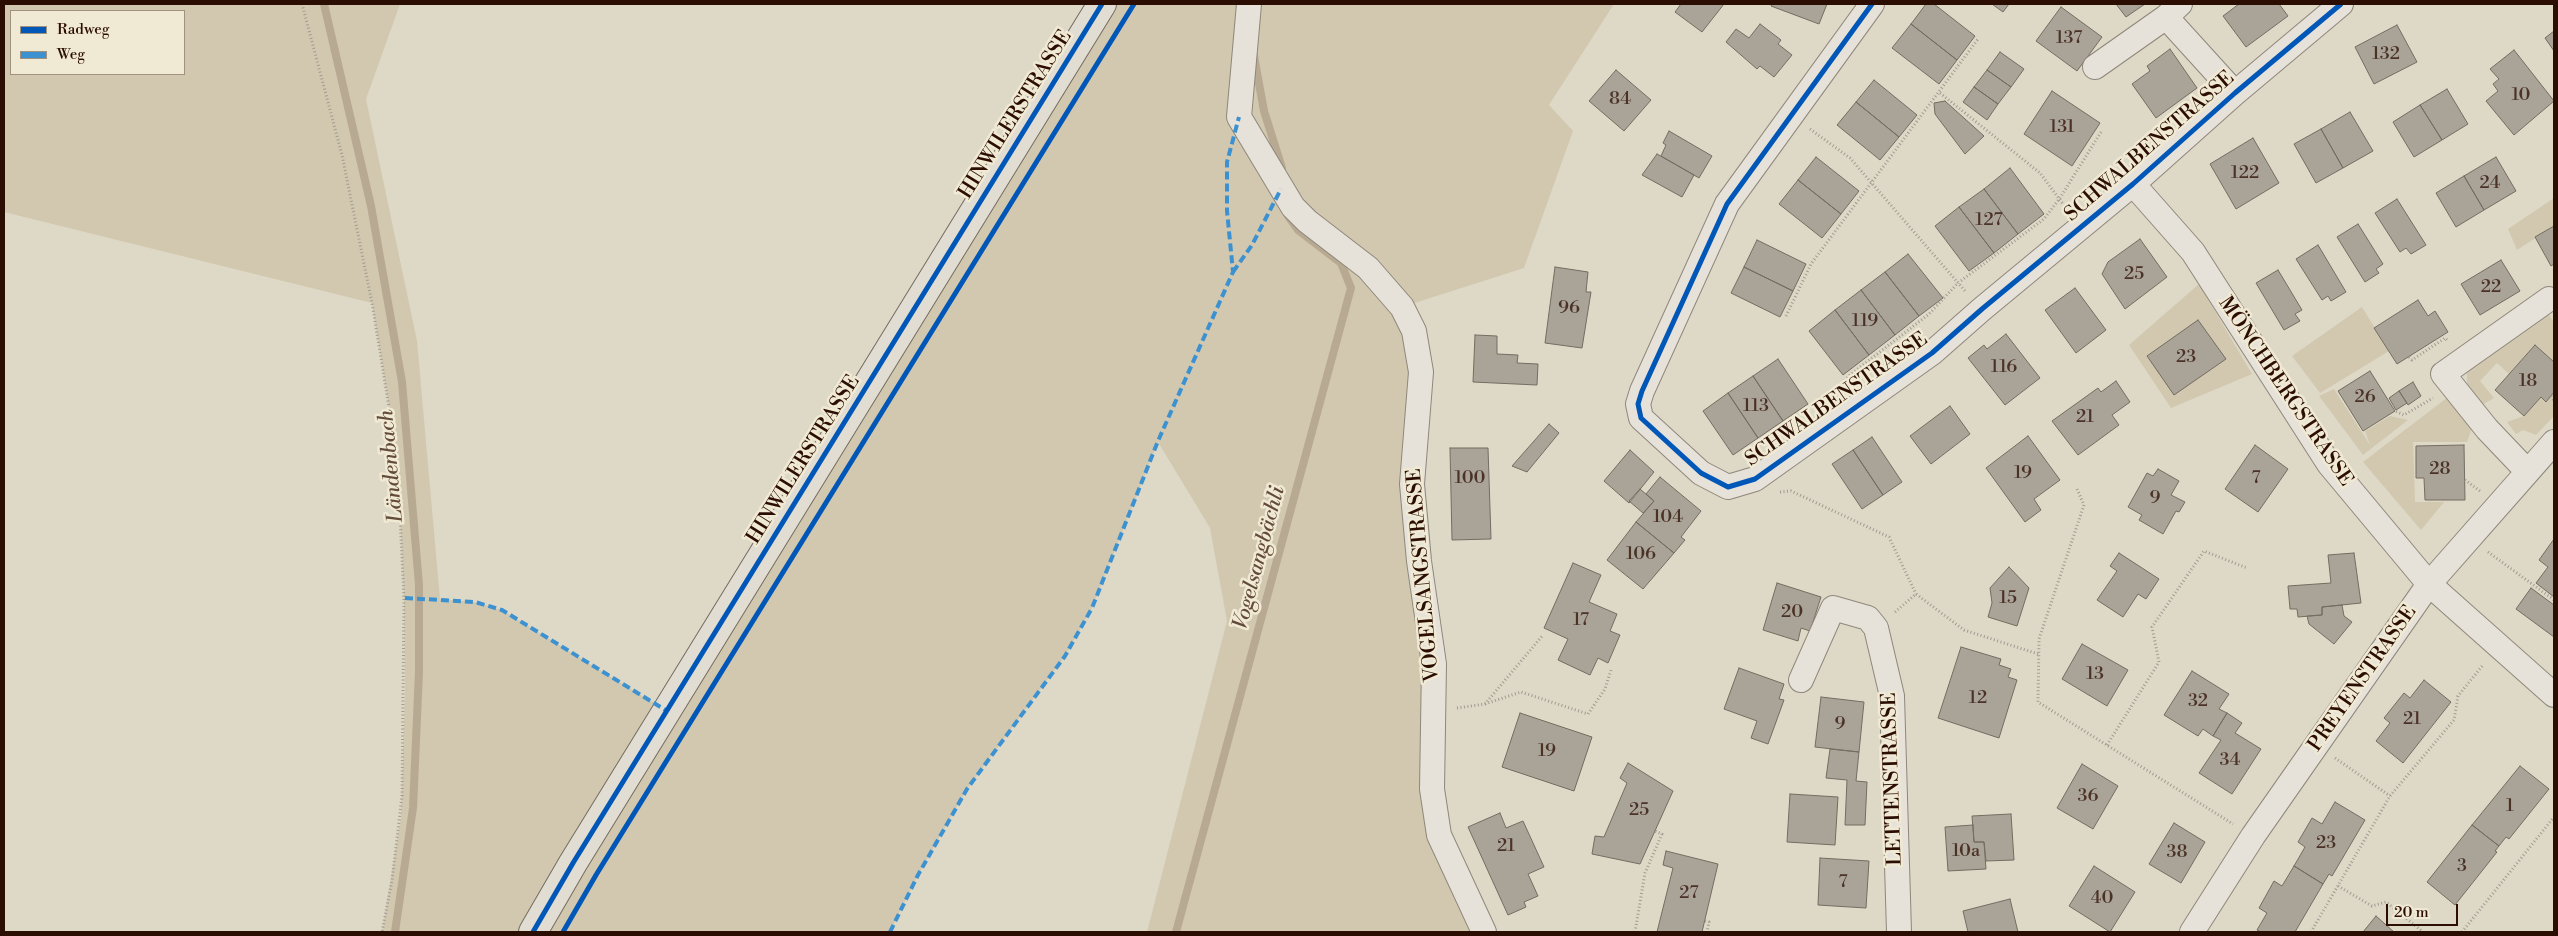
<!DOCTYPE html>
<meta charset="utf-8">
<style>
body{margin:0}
#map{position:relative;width:2558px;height:936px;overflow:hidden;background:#ded8c6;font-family:"Libre Bodoni",serif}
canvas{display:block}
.frame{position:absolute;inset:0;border:5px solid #2b0d02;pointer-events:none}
.legend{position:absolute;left:10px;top:10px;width:175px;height:65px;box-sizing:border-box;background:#f0e9d3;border:1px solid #a1917f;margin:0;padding:6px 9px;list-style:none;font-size:15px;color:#2b0d02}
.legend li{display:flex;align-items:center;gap:10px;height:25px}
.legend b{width:25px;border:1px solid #a1917f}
.scale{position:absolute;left:2386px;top:904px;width:72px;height:22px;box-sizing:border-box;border:2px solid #2b0d02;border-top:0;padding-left:6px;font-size:15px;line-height:18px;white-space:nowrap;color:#2b0d02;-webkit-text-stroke:4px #f0e9d3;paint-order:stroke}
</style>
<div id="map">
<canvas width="2558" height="936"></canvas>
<div class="frame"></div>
<ul class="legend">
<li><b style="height:6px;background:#0057b8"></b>Radweg</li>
<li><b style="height:6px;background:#3c92d1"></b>Weg</li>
</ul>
<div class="scale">20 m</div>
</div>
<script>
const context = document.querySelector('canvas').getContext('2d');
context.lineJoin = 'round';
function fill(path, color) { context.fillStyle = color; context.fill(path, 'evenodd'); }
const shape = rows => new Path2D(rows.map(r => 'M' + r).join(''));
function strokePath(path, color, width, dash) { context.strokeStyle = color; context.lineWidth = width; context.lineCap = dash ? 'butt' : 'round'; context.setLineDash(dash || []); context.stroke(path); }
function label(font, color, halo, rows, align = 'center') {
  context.font = font + ' "Libre Bodoni",serif'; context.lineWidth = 5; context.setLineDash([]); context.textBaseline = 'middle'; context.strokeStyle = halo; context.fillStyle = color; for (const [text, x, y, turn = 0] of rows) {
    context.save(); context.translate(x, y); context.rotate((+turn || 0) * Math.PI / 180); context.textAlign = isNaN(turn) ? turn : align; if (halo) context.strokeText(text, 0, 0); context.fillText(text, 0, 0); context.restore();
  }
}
fill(shape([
 [4,4,400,4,366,99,417,341,440,599,475,602,502,610,667,711,1102,4,1614,4,1549,105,1573,131,1524,268,1402,307,1414,331,1432,789,1484,932,1147,932,1227,621,1210,528,1158,442,1092,608,1065,656,967,789,918,875,890,932,382,932,401,817,405,690,404,598,397,457,372,303,4,212],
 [11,11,184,11,184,74,11,74],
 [2554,198,2554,226,2517,250,2508,229],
 [2199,284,2252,374,2171,408,2129,345],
 [2362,307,2389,351,2320,393,2292,356],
 [2548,313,2554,323,2554,362,2535,345,2509,374,2497,363,2480,381,2494,398,2480,406,2467,389,2467,369],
 [2334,389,2370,445,2365,431,2390,416,2408,420,2363,455,2319,396],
 [2554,392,2554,416,2536,435,2523,430,2516,434,2507,422,2524,416,2541,397,2546,401],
 [2448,397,2473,425,2467,442,2413,442,2415,502,2444,502,2421,530,2363,462]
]), '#d2c8af');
strokePath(shape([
 [324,4,371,206,402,382,419,585,419,672,413,808,395,932],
 [1254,56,1264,111,1282,168],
 [1176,932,1351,288,1341,263,1298,230,1288,216]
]), '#b8aa92', 8);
const building = shape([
 [1681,4,1724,4,1702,32,1675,12,1681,4],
 [1772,4,1827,4,1819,24,1771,6,1772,4],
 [1926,4,1934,4,1975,36,1957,60,1911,24,1926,4],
 [1992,4,2009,4,2003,12,1992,4],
 [2116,4,2145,4,2126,17,2116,4],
 [2239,4,2279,4,2288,16,2246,47,2223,16,2239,4],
 [2061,7,2102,37,2077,71,2036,41,2061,7],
 [1760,24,1781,40,1778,44,1792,55,1774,77,1760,66,1757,69,1726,42,1736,29,1749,38,1760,24],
 [1911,24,1957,60,1939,84,1892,48,1911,24],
 [2397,25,2417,62,2374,84,2355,47,2397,25],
 [2554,31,2554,51,2545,38,2554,31],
 [2170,49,2197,88,2156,118,2132,84,2150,71,2147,66,2170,49],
 [2514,50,2554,101,2514,135,2486,101,2498,91,2493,84,2499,79,2490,69,2514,50],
 [2000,52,2024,69,2011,87,1987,70,2000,52],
 [1616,70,1651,100,1624,131,1589,101,1616,70],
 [1987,70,2011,87,1998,104,1974,87,1987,70],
 [1874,80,1917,115,1899,137,1856,102,1874,80],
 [1974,87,1998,104,1987,120,1963,102,1974,87],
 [2447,89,2468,124,2442,140,2420,105,2447,89],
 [2052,91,2100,123,2072,166,2024,134,2052,91],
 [1945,101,1984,136,1965,154,1935,114,1934,103,1945,101],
 [1856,102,1899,137,1880,160,1837,125,1856,102],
 [2420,105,2442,140,2414,157,2393,122,2420,105],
 [2350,112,2373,151,2343,168,2321,129,2350,112],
 [2321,129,2343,168,2316,183,2294,144,2321,129],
 [1669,131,1712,156,1699,178,1661,156,1666,145,1663,143,1669,131],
 [2253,138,2279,183,2236,209,2210,164,2253,138],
 [1657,154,1694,175,1682,197,1642,175,1657,154],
 [1816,157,1859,191,1841,214,1798,180,1816,157],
 [2496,157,2516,191,2484,210,2464,176,2496,157],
 [2010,168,2044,214,2018,234,1984,189,2010,168],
 [2464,176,2484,210,2456,227,2436,193,2464,176],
 [1798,180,1841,214,1822,238,1779,204,1798,180],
 [1984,189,2018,234,1994,253,1959,207,1984,189],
 [2397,199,2426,245,2411,254,2406,248,2400,252,2375,213,2397,199],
 [1959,207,1994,253,1969,271,1935,226,1959,207],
 [2358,224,2383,264,2376,269,2379,273,2365,282,2337,237,2358,224],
 [2554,226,2554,264,2551,266,2535,237,2554,226],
 [2140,239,2167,277,2125,309,2102,274,2108,262,2140,239],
 [1757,240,1806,264,1793,291,1744,267,1757,240],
 [2318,245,2346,292,2331,301,2328,296,2322,300,2296,259,2318,245],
 [1908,254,1943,298,1919,316,1885,272,1908,254],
 [2501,260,2520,291,2480,315,2461,284,2501,260],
 [1555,267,1588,272,1586,292,1591,292,1582,348,1545,343,1555,267],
 [1744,267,1793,291,1780,317,1731,293,1744,267],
 [2278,270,2302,310,2295,314,2300,321,2284,330,2256,283,2278,270],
 [1885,272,1919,316,1895,335,1861,290,1885,272],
 [2075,288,2106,330,2076,353,2045,310,2075,288],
 [1861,290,1895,335,1869,355,1835,310,1861,290],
 [2418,300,2428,316,2435,311,2448,332,2397,364,2374,328,2418,300],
 [1835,310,1869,355,1843,375,1809,331,1835,310],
 [2198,320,2226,359,2174,395,2147,356,2198,320],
 [2006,334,2040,378,2005,405,1968,358,1984,345,1987,349,2006,334],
 [1475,335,1497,336,1497,354,1518,355,1517,363,1538,364,1537,385,1473,382,1475,335],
 [2535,345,2554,362,2554,392,2546,402,2541,397,2524,416,2495,390,2535,345],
 [1778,359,1808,404,1783,421,1753,376,1778,359],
 [2370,371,2395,411,2363,431,2338,391,2370,371],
 [1753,376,1783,421,1758,438,1728,393,1753,376],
 [2116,381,2130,402,2112,415,2119,425,2078,455,2052,421,2098,388,2101,392,2116,381],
 [2413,382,2421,396,2408,405,2399,391,2413,382],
 [2399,391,2407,403,2396,410,2389,398,2399,391],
 [1728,393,1758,438,1733,455,1703,411,1728,393],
 [1950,406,1970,434,1931,464,1910,436,1950,406],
 [1549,424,1559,433,1527,472,1512,466,1549,424],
 [2028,436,2060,480,2034,499,2041,510,2025,522,1986,468,2028,436],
 [1872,437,1902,482,1883,495,1853,450,1872,437],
 [2255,445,2288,469,2258,512,2225,489,2255,445],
 [2464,445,2465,500,2425,500,2424,478,2416,478,2416,446,2464,445],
 [1450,448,1488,448,1491,539,1452,540,1450,448],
 [1630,450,1654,472,1629,503,1604,481,1630,450],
 [1853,450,1883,495,1862,509,1832,464,1853,450],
 [2158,469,2179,481,2171,495,2185,502,2179,512,2176,511,2163,534,2139,520,2142,515,2128,507,2147,473,2153,476,2158,469],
 [1660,477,1701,511,1681,537,1685,540,1674,553,1636,522,1654,501,1646,494,1660,477],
 [1640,489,1654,501,1643,513,1629,501,1640,489],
 [1636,522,1674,553,1643,589,1607,560,1636,522],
 [2554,539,2554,597,2536,583,2548,567,2539,560,2554,539],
 [2119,553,2159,579,2146,599,2138,594,2123,617,2097,600,2117,571,2110,566,2119,553],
 [2354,553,2361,603,2322,607,2322,615,2298,617,2297,609,2290,609,2288,586,2331,583,2328,555,2354,553],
 [1573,563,1601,575,1589,602,1617,614,1610,631,1620,635,1608,663,1598,658,1590,675,1558,660,1568,639,1544,628,1573,563],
 [2009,567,2029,588,2017,626,1988,617,1992,603,1990,588,2009,567],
 [1777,583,1821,597,1810,631,1801,628,1798,641,1763,630,1777,583],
 [2531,588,2554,605,2554,637,2516,609,2531,588],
 [2342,605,2344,616,2352,622,2334,644,2309,624,2307,616,2322,615,2322,607,2342,605],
 [2082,644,2128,670,2107,706,2062,679,2082,644],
 [1961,647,2001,659,1999,665,2011,669,2008,677,2017,680,1999,738,1938,718,1961,647],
 [1739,668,1784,684,1779,699,1784,700,1768,744,1751,738,1757,721,1724,709,1739,668],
 [2192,671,2229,694,2219,709,2227,713,2213,736,2203,729,2198,736,2164,715,2192,671],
 [2424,680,2451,702,2403,763,2376,741,2390,723,2384,718,2404,693,2410,698,2424,680],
 [1821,697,1864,702,1859,752,1815,747,1821,697],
 [1520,713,1592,737,1574,791,1502,767,1520,713],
 [2227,713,2242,723,2235,733,2261,749,2232,794,2199,773,2221,740,2213,736,2227,713],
 [1830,749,1859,752,1856,781,1867,782,1865,825,1845,825,1847,780,1826,778,1830,749],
 [1628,763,1673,791,1640,864,1592,854,1595,836,1604,837,1627,783,1620,778,1628,763],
 [2082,764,2118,786,2093,829,2057,808,2082,764],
 [2520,766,2549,789,2509,839,2506,837,2499,846,2472,825,2520,766],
 [1790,794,1838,797,1835,845,1787,842,1790,794],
 [2335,802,2365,820,2332,876,2329,874,2323,884,2294,866,2305,847,2298,842,2312,818,2322,824,2335,802],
 [1500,813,1506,828,1523,821,1544,867,1528,874,1538,896,1524,902,1526,907,1508,915,1468,827,1500,813],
 [2011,814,2014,860,1986,861,1984,842,1974,842,1972,816,2011,814],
 [2174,823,2205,842,2181,883,2149,864,2174,823],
 [1973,825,1974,842,1984,842,1986,869,1948,871,1945,827,1973,825],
 [2472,825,2499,846,2495,851,2497,852,2455,905,2427,882,2472,825],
 [1666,851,1718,864,1702,932,1657,932,1673,868,1663,865,1666,851],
 [1820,858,1869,861,1866,908,1818,905,1820,858],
 [2094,866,2135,892,2110,932,2069,906,2094,866],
 [2294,866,2323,884,2295,932,2261,932,2257,930,2267,913,2259,908,2274,881,2282,886,2294,866],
 [2010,899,2018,932,1968,932,1963,911,2010,899],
 [2376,916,2394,932,2363,932,2376,916]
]);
fill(building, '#aaa397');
strokePath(building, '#746c61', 1);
const minor = shape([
 [1249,4,1239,117,1293,207,1307,221,1368,268,1402,307,1414,331,1421,372,1412,484,1419,561,1434,664,1432,789,1439,835,1484,932],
 [1872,4,1727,204,1642,391,1638,404,1641,418,1701,473,1728,487,1755,479,1932,353,1982,309,2133,184,2235,93,2341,4],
 [2166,17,2235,93],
 [2095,67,2166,17,2180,4],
 [2133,184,2193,252,2329,464,2429,584,2554,695],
 [2527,471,2487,429,2443,374,2549,299],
 [1801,680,1833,608,1868,618,1876,628,1892,696,1899,932],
 [2192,932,2253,836,2429,584,2554,442]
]);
const major = shape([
 [533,932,573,863,1102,4]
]);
strokePath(minor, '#8e877b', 26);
strokePath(major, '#746c61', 30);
strokePath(shape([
 [302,4,342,155,372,303,397,457,404,598,402,796,392,880,382,932],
 [1940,93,2040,173,2066,208],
 [1810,129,1850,158,1966,292],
 [1786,316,1811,264,1978,39],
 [2409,357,2412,360,2445,338,2448,341],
 [1832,393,1850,375,1929,314,1958,283,2044,219,2060,198,2101,132],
 [2551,396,2554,401],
 [2392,406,2395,411,2404,415,2433,398],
 [2465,480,2480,491],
 [2077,489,2084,505,2039,639,2038,702,2233,824],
 [1780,492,1791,491,1889,537,1916,594],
 [2488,552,2554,600],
 [1895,612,1916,594,1964,630,2038,654],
 [1485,704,1521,692,1588,714,1605,689,1611,670],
 [1457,708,1485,704,1543,635],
 [2107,745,2159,662,2152,627,2204,551,2247,568],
 [2335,758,2390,796],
 [2338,886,2372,906,2386,902,2423,932],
 [1705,921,1709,922,1707,932],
 [1635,932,1645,873,1662,834,1655,831],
 [2311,932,2390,796,2454,720,2458,696,2483,665],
 [2462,932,2554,817]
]), '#a19b93', 3, [1, 2.5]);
strokePath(minor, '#e6e2d9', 24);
strokePath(major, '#e1ddd3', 28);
strokePath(shape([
 [1233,272,1252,245,1281,189],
 [405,598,475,602,502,610,667,711],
 [890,932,918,875,967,789,1065,656,1092,608,1158,441,1233,272,1227,211,1227,162,1239,117]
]), '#3c92d1', 4, [8, 4]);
strokePath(shape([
 [1872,4,1727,204,1642,391,1638,404,1641,418,1701,473,1728,487,1755,479,1932,353,1982,309,2133,184,2235,93,2341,4],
 [533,932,573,863,1102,4],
 [563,932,596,875,1134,4]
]), '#0057b8', 5);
label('18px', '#4b3227', null, [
 ["137",2069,39],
 ["132",2386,55],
 ["10",2521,96],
 ["84",1620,100],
 ["131",2062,128],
 ["122",2245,174],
 ["24",2490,184],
 ["127",1989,221],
 ["25",2134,275],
 ["22",2491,288],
 ["96",1569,309],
 ["119",1865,322],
 ["23",2186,358],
 ["116",2004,368],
 ["18",2528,382],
 ["26",2365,398],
 ["113",1756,407],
 ["21",2085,418],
 ["28",2440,470],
 ["19",2023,474],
 ["100",1470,479],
 ["7",2256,479],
 ["9",2155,499],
 ["104",1668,518],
 ["106",1641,555],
 ["15",2008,599],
 ["20",1792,613],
 ["17",1581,621],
 ["13",2095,675],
 ["12",1978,699],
 ["32",2198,702],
 ["21",2412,720],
 ["9",1840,725],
 ["19",1547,752],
 ["34",2230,761],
 ["36",2088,797],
 ["1",2510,807],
 ["25",1639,811],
 ["23",2326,844],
 ["21",1506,847],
 ["10a",1966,852],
 ["38",2177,853],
 ["3",2462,867],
 ["7",1843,883],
 ["27",1689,894],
 ["40",2102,899]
]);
label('20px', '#2b0d02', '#f0e9d3', [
 ["HINWILERSTRASSE",1016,115,-58],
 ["SCHWALBENSTRASSE",2150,147,-41],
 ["MÖNCHBERGSTRASSE",2285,392,56],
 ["SCHWALBENSTRASSE",1837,400,-35],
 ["HINWILERSTRASSE",804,460,-58],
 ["VOGELSANGSTRASSE",1424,575,-95],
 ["PREYENSTRASSE",2363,679,-55],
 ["LETTENSTRASSE",1893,779,-92]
]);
label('italic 21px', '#634b39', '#f0e9d3', [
 ["Ländenbach",392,466,-95],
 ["Vogelsangbächli",1260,558,-75]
]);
</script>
